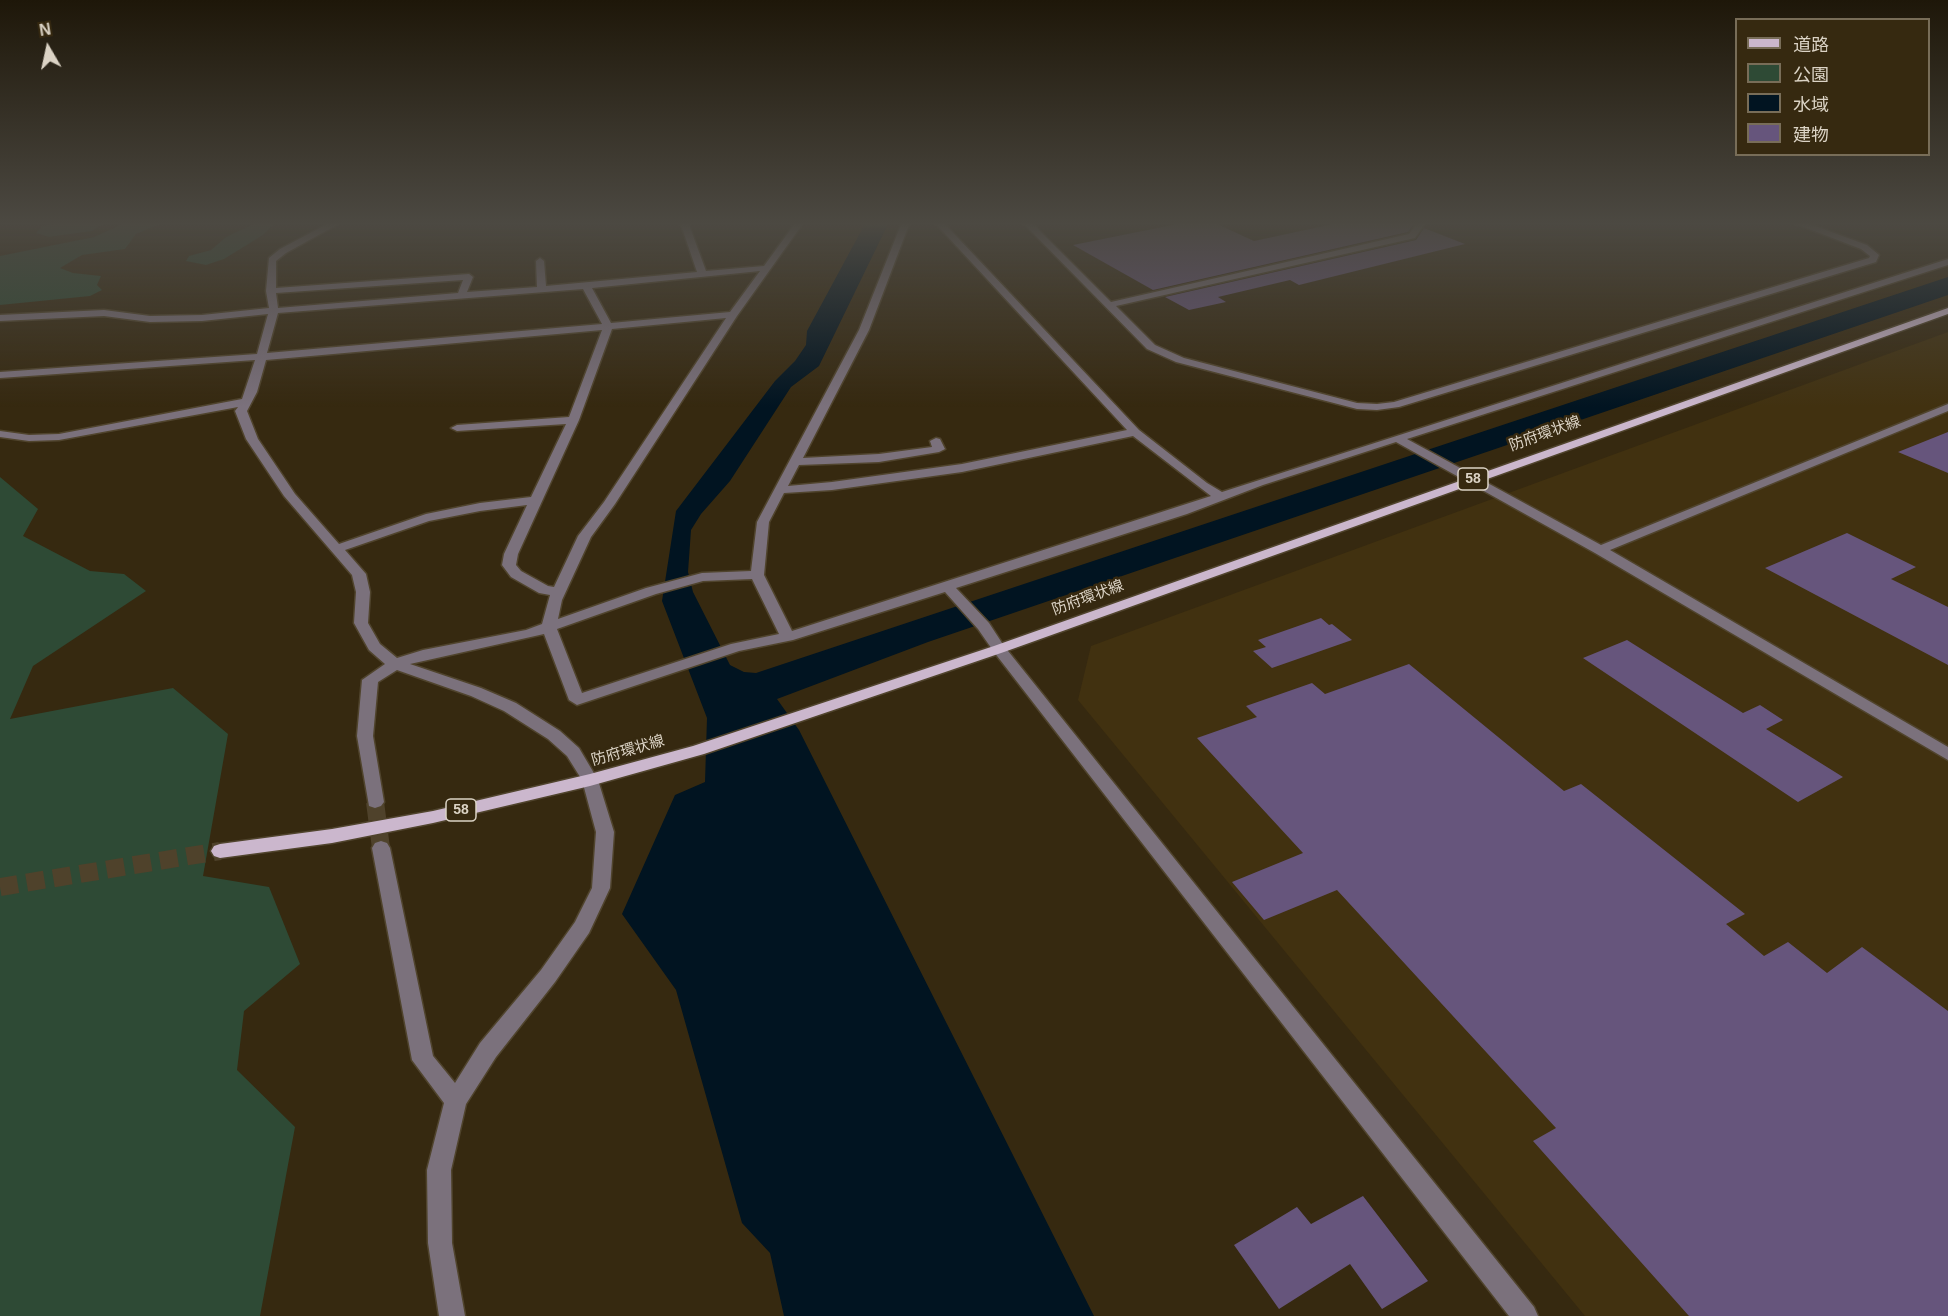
<!DOCTYPE html>
<meta charset="utf-8">
<style>
body{margin:0}
#map{position:relative;width:1948px;height:1316px;overflow:hidden;background:#362910;font-family:Helvetica,"Noto Sans JP",sans-serif}
canvas{display:block}
.legend{position:absolute;left:1735px;top:18px;width:195px;height:138px;box-sizing:border-box;background:#362910;border:2px solid #786d58;margin:0;padding:8px 10px;list-style:none;font-size:18px;color:#dbd3c5}
.legend li{display:flex;align-items:center;gap:12px;height:30px}
.legend b{width:30px;border:2px solid #786d58}
.north{position:absolute;left:18px;top:18px;width:60px;height:60px;-webkit-text-stroke:4px #362910;paint-order:stroke;rotate:351deg;font-size:16px;font-weight:700;line-height:24px;text-align:center;color:#dbd3c5}
.north::after{content:'';display:block;margin:auto;width:21px;height:27px;background:#dbd3c5;clip-path:polygon(50% 0,100% 100%,50% 72%,0 100%)}
</style>
<div id="map">
<canvas width="1948" height="1316"></canvas>
<ul class="legend">
<li><b style="height:8px;background:#cbb7cd"></b>道路</li>
<li><b style="height:16px;background:#2e4a35"></b>公園</li>
<li><b style="height:16px;background:#011421"></b>水域</li>
<li><b style="height:16px;background:#66557c"></b>建物</li>
</ul>
<div class="north">N</div>
</div>
<script>
const context = document.querySelector('canvas').getContext('2d');
context.lineJoin = 'round';
function fill(path, color) { context.fillStyle = color; context.fill(path, 'evenodd'); }
const shape = rows => new Path2D(rows.map(r => 'M' + r).join(''));
function strokePath(path, color, width, dash) { context.strokeStyle = color; context.lineWidth = width; context.lineCap = dash ? 'butt' : 'round'; context.setLineDash(dash || []); context.stroke(path); }
function label(font, color, halo, rows, align = 'center') {
  context.font = font + ' Helvetica,"Noto Sans JP",sans-serif'; context.lineWidth = 5; context.setLineDash([]); context.textBaseline = 'middle'; context.strokeStyle = halo; context.fillStyle = color; for (const [text, x, y, turn = 0] of rows) {
    context.save(); context.translate(x, y); context.rotate((+turn || 0) * Math.PI / 180); context.textAlign = isNaN(turn) ? turn : align; if (halo) context.strokeText(text, 0, 0); context.fillText(text, 0, 0); context.restore();
  }
}
fill(shape([
 [1948,332,1948,1316,1585,1316,1078,700,1091,646]
]), '#413110');
fill(shape([
 [69,222,106,222,92,231,49,237,36,233,42,226],
 [127,222,164,222,136,234,125,249,82,255,60,268,73,273,101,276,97,285,102,290,90,296,0,305,0,256,94,237],
 [258,222,276,222,263,235,224,259,206,265,186,261,189,256,211,250,226,237],
 [0,477,38,509,23,536,90,571,124,574,146,591,33,666,10,719,173,688,228,734,203,876,269,887,300,964,244,1011,237,1070,295,1127,260,1316,0,1316]
]), '#2e4a35');
fill(shape([
 [866,222,889,222,819,366,791,387,730,481,701,514,691,530,688,572,693,592,730,665,744,672,756,673,1948,277,1948,295,928,642,777,699,799,730,1094,1316,784,1316,770,1253,742,1223,676,990,622,914,675,795,705,782,707,718,662,601,676,511,775,381,795,361,806,345,807,331]
]), '#011421');
fill(shape([
 [1187,222,1213,222,1254,241,1342,222,1414,224,1408,232,1153,290,1073,245],
 [1424,228,1465,244,1299,285,1290,280,1218,297,1226,302,1189,310,1165,297,1416,240],
 [1948,432,1948,473,1898,452],
 [1847,533,1916,567,1891,579,1948,607,1948,665,1765,568],
 [1321,618,1329,625,1332,624,1352,640,1272,668,1253,651,1266,647,1258,640],
 [1627,640,1743,713,1760,705,1783,720,1766,729,1843,777,1798,802,1583,658],
 [1409,664,1564,791,1581,784,1745,914,1726,924,1764,956,1788,942,1827,973,1862,947,1948,1011,1948,1316,1689,1316,1533,1141,1556,1128,1337,890,1264,920,1232,882,1303,853,1197,738,1257,717,1246,706,1312,683,1325,694],
 [1363,1196,1428,1281,1382,1309,1350,1264,1279,1309,1234,1245,1297,1207,1311,1224]
]), '#66557c');
strokePath(shape([
 [375,802,381,848]
]), '#4f422b', 18, [18, 9]);
strokePath(shape([
 [0,887,220,851]
]), '#4f422b', 18, [18, 9]);
const minor = shape([
 [331,222,342,222,286,253,276,261,276,288,469,274,473,277,467,292,537,287,536,261,540,258,544,261,546,286,697,272,680,222,688,222,706,271,764,266,796,222,804,222,737,316,615,504,591,537,562,600,558,619,646,588,702,573,751,571,757,522,859,330,902,222,910,222,869,330,803,458,879,454,932,447,930,441,936,438,940,439,945,449,939,452,879,462,799,465,788,486,832,482,962,464,1127,430,934,222,943,222,1139,430,1207,483,1222,492,1948,259,1948,265,1407,439,1601,545,1948,404,1948,411,1610,550,1948,747,1948,760,1595,553,1396,442,1263,485,1187,514,956,588,989,623,1004,646,1534,1307,1538,1316,1509,1316,994,652,978,629,945,592,793,640,739,651,577,705,569,700,544,634,410,664,481,688,516,703,560,731,579,748,598,780,614,832,610,888,589,933,555,982,496,1057,466,1104,451,1170,452,1243,465,1316,439,1316,428,1243,427,1170,444,1103,412,1060,372,848,375,843,381,841,387,843,390,848,433,1056,455,1083,480,1043,541,970,575,922,592,888,596,832,582,780,567,756,548,739,504,711,471,696,397,670,378,682,373,736,384,802,381,806,375,808,369,806,357,736,362,680,385,664,369,650,354,623,356,592,352,575,284,496,246,439,235,411,238,407,59,440,29,441,0,437,0,431,29,435,59,434,242,399,255,360,0,378,0,372,257,354,268,314,202,321,150,322,104,316,0,321,0,315,104,310,150,316,202,315,269,308,266,291,269,258,280,249,331,222],
 [760,271,730,312,611,323,592,288,760,271],
 [463,280,458,293,278,308,276,293,463,280],
 [583,289,602,324,267,353,278,313,583,289],
 [726,318,604,502,578,536,554,587,548,586,521,571,516,565,518,554,579,420,612,329,726,318],
 [602,330,569,417,457,425,451,428,457,431,566,424,531,497,480,503,426,514,339,544,295,494,258,439,247,411,257,392,266,360,602,330],
 [1133,436,1211,496,792,631,764,575,769,522,784,493,832,490,962,472,1133,436],
 [527,505,504,554,502,565,511,577,539,593,550,595,542,624,526,630,423,650,397,658,380,644,368,623,370,592,366,574,345,550,429,521,480,511,527,505],
 [752,579,779,634,731,644,582,693,557,629,656,594,703,581,752,579],
 [1022,222,1031,222,1111,302,1409,234,1418,222,1426,222,1415,238,1116,306,1155,345,1184,358,1357,403,1377,404,1394,402,1869,258,1870,256,1861,249,1791,222,1804,222,1867,245,1879,255,1876,262,1399,407,1377,410,1357,409,1176,362,1147,349,1022,222]
]);
const major = shape([
 [1948,308,1948,314,1004,652,704,754,590,786,433,823,332,843,220,858,214,856,211,851,214,846,220,844,332,829,433,811,590,774,693,746,994,646,1948,308]
]);
strokePath(minor, '#50442d', 3);
strokePath(major, '#50442d', 3);
fill(minor, '#7b717c');
fill(major, '#cbb7cd');
const sky = context.createLinearGradient(0, 0, 0, 407);
sky.addColorStop(0, '#1e1709');
sky.addColorStop(0.55, '#4c4942');
sky.addColorStop(1, '#4c494200');
context.fillStyle = sky;
context.fillRect(0, 0, 1948, 407);
for (const [x, y, w] of [
 [1473,479,30],
 [461,810,30]
]) { const box = new Path2D(); box.roundRect(x - w / 2, y - 11, w, 22, 4.5); context.fillStyle = '#362910'; context.fill(box); strokePath(box, '#dbd3c5', 1.5); }
label('bold 14px', '#dbd3c5', null, [
 ["58",1473,479],
 ["58",461,810]
]);
label('15px', '#dbd3c5', '#362910', [
 ["防府環状線",1545,434,-20],
 ["防府環状線",1088,598,-20],
 ["防府環状線",628,751,-16]
]);
</script>
